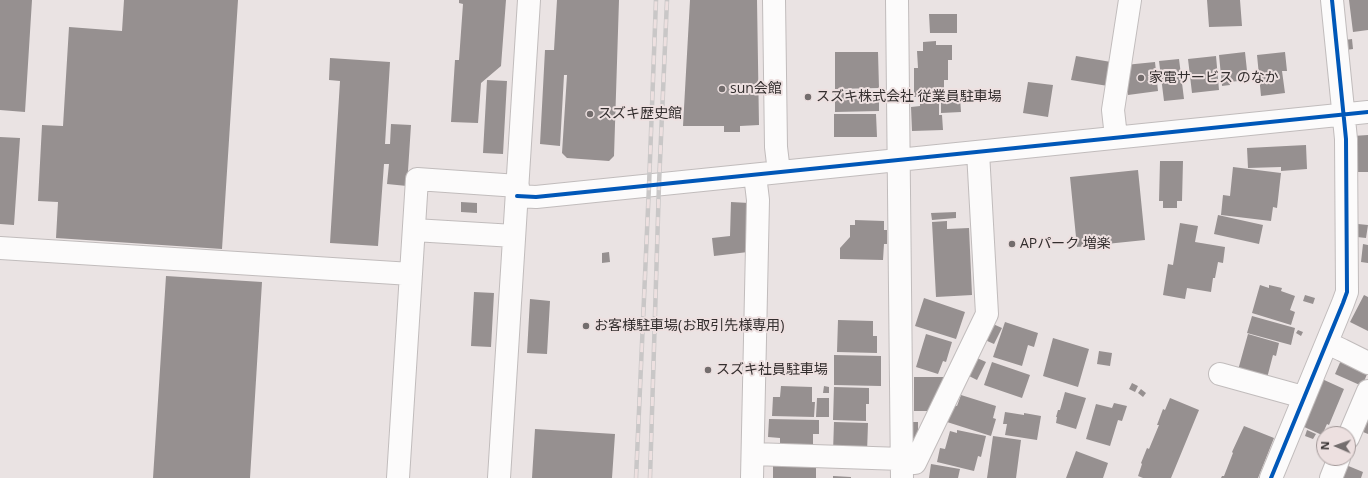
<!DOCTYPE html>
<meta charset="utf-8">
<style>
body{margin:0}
#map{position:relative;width:1368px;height:478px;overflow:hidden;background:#eae3e3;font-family:"Open Sans",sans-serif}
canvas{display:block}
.north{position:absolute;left:1316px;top:426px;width:40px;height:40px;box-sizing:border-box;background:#ede0e0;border:1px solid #a39999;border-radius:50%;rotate:272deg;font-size:11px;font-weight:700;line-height:16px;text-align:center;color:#332e2e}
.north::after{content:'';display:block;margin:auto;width:14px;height:18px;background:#736d6d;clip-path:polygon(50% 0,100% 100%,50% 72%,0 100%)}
</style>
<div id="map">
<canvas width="1368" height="478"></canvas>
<div class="north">N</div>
</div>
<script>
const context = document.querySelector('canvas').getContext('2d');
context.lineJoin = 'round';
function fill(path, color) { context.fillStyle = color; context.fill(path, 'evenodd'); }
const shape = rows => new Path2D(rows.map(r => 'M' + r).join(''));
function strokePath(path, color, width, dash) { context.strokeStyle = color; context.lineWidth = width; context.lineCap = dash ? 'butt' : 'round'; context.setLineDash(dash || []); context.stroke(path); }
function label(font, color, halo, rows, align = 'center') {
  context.font = font + ' "Open Sans","Noto Sans JP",sans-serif'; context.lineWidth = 4; context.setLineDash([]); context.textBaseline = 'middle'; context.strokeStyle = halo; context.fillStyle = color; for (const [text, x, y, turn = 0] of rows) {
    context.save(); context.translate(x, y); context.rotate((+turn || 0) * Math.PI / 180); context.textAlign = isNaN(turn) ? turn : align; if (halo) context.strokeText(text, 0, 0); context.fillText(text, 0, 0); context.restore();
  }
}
fill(shape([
 [0,0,32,0,25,112,0,110],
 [124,0,238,0,222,249,56,238,58,202,38,201,42,125,63,126,69,27,122,31],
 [459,0,506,0,501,66,481,83,478,123,451,122,455,60,459,60,463,4,459,3],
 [557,0,619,0,614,156,609,161,567,158,562,153,567,75,564,75,560,146,540,144,545,50,554,50],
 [690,0,757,0,759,125,740,126,740,132,724,132,724,126,683,126],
 [1207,0,1240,0,1242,26,1209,27],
 [1349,0,1368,0,1368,30,1353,32],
 [929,14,957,14,957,33,930,33],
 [1352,39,1353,49,1346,50,1345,40],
 [936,41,936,45,952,45,952,60,948,60,948,80,944,80,944,97,914,97,914,68,918,68,917,51,923,51,923,42],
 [835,52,878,52,879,88,835,89],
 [1245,52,1248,80,1229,82,1230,85,1222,86,1219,55],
 [1285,52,1287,71,1282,71,1285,93,1261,96,1257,55],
 [1076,56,1111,62,1108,86,1071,80],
 [1216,56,1219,90,1192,93,1188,59],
 [330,58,390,62,385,144,390,144,391,124,411,125,407,186,387,184,389,164,384,164,378,246,330,243,340,81,329,80],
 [1179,59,1184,99,1164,101,1159,61],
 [1155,62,1158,91,1128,95,1125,65],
 [487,80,507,81,503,154,483,153],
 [1028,82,1053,85,1048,117,1023,113],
 [879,90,879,111,835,112,835,91],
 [960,98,961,112,941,113,941,99],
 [939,100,939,115,942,115,943,130,912,131,911,107,920,106,920,101],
 [834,114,876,114,877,137,834,137],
 [1368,135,1368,172,1356,172,1353,136],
 [0,137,20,138,14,225,0,224],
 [1306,145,1307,169,1281,171,1281,167,1248,168,1247,148],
 [1160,161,1183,161,1182,201,1177,201,1177,208,1163,208,1163,201,1159,201],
 [1233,167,1281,173,1277,208,1273,207,1271,221,1221,215,1223,195,1230,196],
 [1138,170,1145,240,1077,247,1070,177],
 [461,202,477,203,477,213,461,212],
 [731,202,749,203,748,252,714,256,712,238,730,236],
 [956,212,956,218,932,220,931,213],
 [1218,215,1263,225,1259,244,1214,234],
 [855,220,884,221,884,230,887,230,887,244,884,244,883,260,840,259,840,248,850,237,850,225,855,225],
 [947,221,947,229,969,228,972,295,936,297,932,222],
 [1180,223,1198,226,1195,242,1225,247,1223,263,1218,262,1215,278,1213,278,1211,292,1187,288,1185,299,1163,295,1168,264,1173,265],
 [1358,224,1368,225,1366,238,1357,237],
 [1363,244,1368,245,1368,263,1361,262],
 [609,252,610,262,602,263,602,253],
 [166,276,262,282,250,478,153,478],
 [1260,285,1269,288,1269,285,1282,288,1281,291,1295,296,1290,310,1295,312,1291,325,1252,313],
 [474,292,494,293,491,347,471,346],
 [1305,295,1315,298,1313,304,1303,301],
 [1364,295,1368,297,1368,331,1350,322],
 [924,298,965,312,956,339,915,326],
 [530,299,550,301,547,354,527,353],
 [1252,316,1295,328,1291,345,1247,333],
 [838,320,873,321,873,336,877,336,877,353,837,352],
 [1005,322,1038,333,1034,347,1028,345,1022,366,993,357],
 [993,324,1002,328,994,344,985,340],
 [1298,330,1303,332,1301,336,1296,333],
 [926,334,952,342,946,362,943,361,938,374,916,367],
 [1248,334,1279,343,1276,356,1273,355,1267,378,1238,370],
 [1053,338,1089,349,1078,387,1043,376],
 [1099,351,1112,353,1110,366,1097,364],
 [834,355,881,356,881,386,834,385],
 [977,358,986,362,977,380,969,376],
 [1342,358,1368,372,1362,386,1335,374],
 [992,362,1030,375,1022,398,984,385],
 [914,377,944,377,944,394,932,411,914,411],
 [1322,379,1344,389,1329,425,1327,424,1322,435,1302,426],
 [1132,383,1138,386,1135,392,1129,389],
 [781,386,812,387,812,402,815,402,814,417,772,416,773,397,780,397],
 [824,386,829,387,829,393,823,393],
 [834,387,869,388,869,404,866,404,866,421,833,420],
 [1141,389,1146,393,1143,397,1138,393],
 [1065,392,1086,398,1076,429,1056,423,1057,417,1056,417,1058,410,1060,410],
 [961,395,996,406,993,418,996,419,991,436,947,422,953,405,957,406],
 [817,398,829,398,829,417,816,417],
 [1170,398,1199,410,1171,478,1143,478,1138,476,1142,464,1141,463,1147,448,1149,449,1159,425,1157,425,1163,409,1165,410],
 [1114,403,1127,406,1122,421,1118,420,1110,446,1086,439,1096,404,1112,408],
 [1005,412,1024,415,1024,413,1041,416,1037,440,1005,435,1007,424,1003,424],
 [769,419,819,420,819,434,813,434,813,448,780,447,780,438,768,437],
 [1368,420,1368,434,1363,432],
 [834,422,868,423,867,453,833,452],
 [913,422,918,422,918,439,913,439],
 [1244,426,1274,438,1258,478,1221,478,1222,476,1224,476,1233,453,1232,452],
 [535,429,615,434,612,478,532,478],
 [957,430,986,436,981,457,978,456,974,471,937,462,940,448,945,449,950,431,957,433],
 [1307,430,1316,434,1313,439,1305,436],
 [993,436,1021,440,1016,478,987,478],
 [1076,451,1108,463,1103,478,1066,478],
 [773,461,816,462,816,478,773,478],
 [931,464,960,469,958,478,929,478],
 [1346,465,1363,472,1361,478,1338,478],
 [833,476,851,477,851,478,833,478]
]), '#969090');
const minor = shape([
 [774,0,776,147,779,172],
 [897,0,902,478],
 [1116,137,1113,110,1130,0],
 [517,196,536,197,1368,112],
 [414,230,514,236],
 [0,248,411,274],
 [1327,343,1342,350,1368,363],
 [1220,374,1296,395,1304,398],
 [1348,438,1368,391],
 [753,454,902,459],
 [902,463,915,463,987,314,978,152],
 [398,478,417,179,518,186],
 [499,478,529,0],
 [752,478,758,200,755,175],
 [1271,478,1343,303,1347,292,1346,139,1332,0],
 [1331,478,1339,458]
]);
strokePath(minor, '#c1bcbc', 24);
strokePath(minor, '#fcfbfb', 22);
const rail = shape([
 [636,478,649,186,656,0],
 [650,478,659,184,667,0]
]);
strokePath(rail, '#c9c7c7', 4.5);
strokePath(rail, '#ede0e0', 3, [9]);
strokePath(shape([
 [517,196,536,197,1368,112],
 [1271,478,1343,303,1347,292,1346,139,1332,0]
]), '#0057b8', 4);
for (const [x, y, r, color] of [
 [1141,78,4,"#736d6d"],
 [722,89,4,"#736d6d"],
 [808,97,4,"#736d6d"],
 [590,114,4,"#736d6d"],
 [1012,244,4,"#736d6d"],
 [586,326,4,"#736d6d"],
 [708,370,4,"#736d6d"]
]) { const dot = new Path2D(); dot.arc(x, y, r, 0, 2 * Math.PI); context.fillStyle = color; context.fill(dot); strokePath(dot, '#ede0e0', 1.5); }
label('14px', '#332e2e', '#ede0e0', [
 ["家電サービス のなか",1149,78],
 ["sun会館",730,89],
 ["スズキ株式会社 従業員駐車場",816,97],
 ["スズキ歴史館",598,114],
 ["APパーク 増楽",1020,244],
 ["お客様駐車場(お取引先様専用)",594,326],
 ["スズキ社員駐車場",716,370]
], 'left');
</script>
